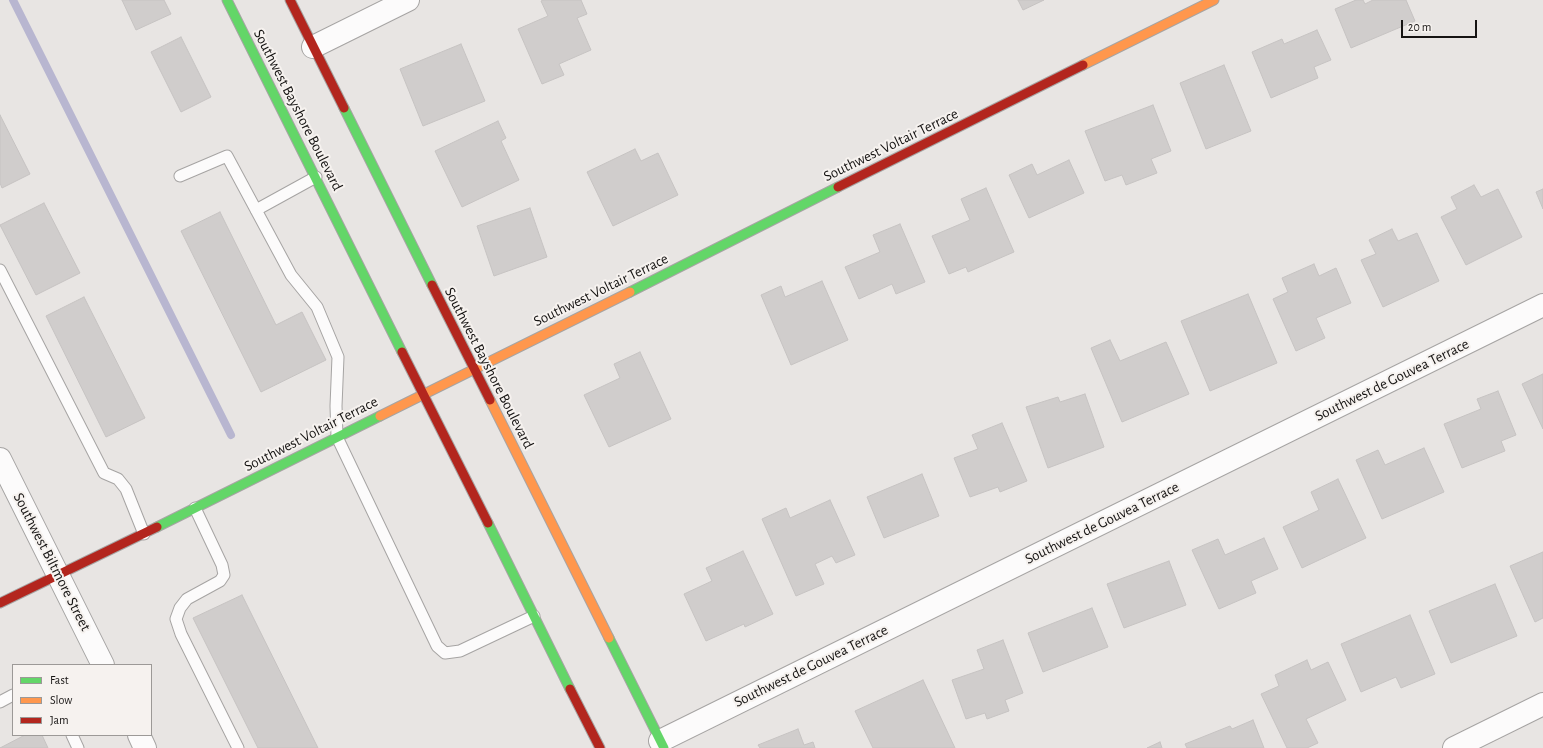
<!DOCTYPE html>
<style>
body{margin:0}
#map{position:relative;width:1543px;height:748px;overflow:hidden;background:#e8e5e3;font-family:"Alegreya Sans",sans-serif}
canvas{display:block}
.legend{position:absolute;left:12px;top:664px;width:140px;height:72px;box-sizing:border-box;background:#f6f2ef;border:1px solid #9c9997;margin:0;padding:5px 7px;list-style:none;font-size:12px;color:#161413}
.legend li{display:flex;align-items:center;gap:8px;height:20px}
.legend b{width:20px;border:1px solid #9c9997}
.scale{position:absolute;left:1401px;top:20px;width:76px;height:18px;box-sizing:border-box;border:2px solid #161413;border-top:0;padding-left:5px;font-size:12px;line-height:14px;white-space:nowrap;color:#161413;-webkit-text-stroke:3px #f6f2ef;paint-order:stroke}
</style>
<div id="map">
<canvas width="1543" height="748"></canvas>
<ul class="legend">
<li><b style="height:5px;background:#63d668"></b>Fast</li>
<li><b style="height:5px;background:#ff974d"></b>Slow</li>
<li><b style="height:5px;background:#b3261e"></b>Jam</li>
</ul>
<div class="scale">20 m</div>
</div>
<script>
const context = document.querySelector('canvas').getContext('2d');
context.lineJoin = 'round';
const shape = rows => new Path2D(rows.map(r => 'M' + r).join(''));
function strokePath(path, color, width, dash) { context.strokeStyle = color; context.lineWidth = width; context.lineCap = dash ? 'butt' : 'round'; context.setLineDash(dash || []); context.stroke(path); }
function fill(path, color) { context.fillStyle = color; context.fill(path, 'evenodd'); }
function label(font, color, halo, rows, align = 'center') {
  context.font = font + ' "Alegreya Sans",sans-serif'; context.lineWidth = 4; context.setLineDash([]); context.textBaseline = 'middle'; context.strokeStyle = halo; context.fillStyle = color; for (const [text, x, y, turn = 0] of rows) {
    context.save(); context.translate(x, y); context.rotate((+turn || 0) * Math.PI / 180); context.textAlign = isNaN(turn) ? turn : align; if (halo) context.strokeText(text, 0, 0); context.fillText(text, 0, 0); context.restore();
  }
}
strokePath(shape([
 [13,0,231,435]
]), '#b8b6d0', 8);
const building = shape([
 [122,0,164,0,171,14,136,30,122,0],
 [543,0,581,0,587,14,577,18,591,50,559,64,564,75,542,84,518,29,548,16,541,1,543,0],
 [1018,0,1044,0,1023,10,1018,0],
 [1356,0,1363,0,1365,4,1373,0,1406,0,1415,21,1351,48,1335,9,1356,0],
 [1317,30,1331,60,1314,67,1318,78,1271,98,1252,52,1282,39,1284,44,1317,30],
 [181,37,211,97,181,112,151,52,181,37],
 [461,44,485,101,423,126,400,69,461,44],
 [1224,65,1251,131,1206,149,1180,83,1224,65],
 [1153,105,1171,151,1151,159,1157,173,1126,185,1122,175,1105,181,1085,131,1153,105],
 [0,115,30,174,2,188,0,183,0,115],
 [498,121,506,138,501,141,519,180,462,207,435,151,498,121],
 [635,149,641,161,658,153,678,195,613,226,587,172,635,149],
 [1069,160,1084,193,1029,218,1009,175,1032,164,1037,175,1069,160],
 [1474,185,1481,197,1498,189,1522,237,1466,265,1441,217,1457,209,1451,197,1474,185],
 [986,188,1014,252,968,272,966,267,949,274,932,236,970,220,961,199,986,188],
 [1543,189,1543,209,1536,192,1543,189],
 [44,203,80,273,36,295,0,225,44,203],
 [530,208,547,257,494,276,477,226,530,208],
 [220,212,276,325,302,312,326,360,261,392,181,231,220,212],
 [900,224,925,282,896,294,892,284,859,299,845,267,880,252,873,235,900,224],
 [1392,229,1398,241,1417,233,1439,281,1383,307,1361,260,1376,254,1369,240,1392,229],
 [1314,264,1319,276,1336,268,1351,303,1316,318,1325,338,1296,351,1273,299,1288,292,1282,278,1314,264],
 [822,281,848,340,791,365,761,295,781,286,785,297,822,281],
 [1248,294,1277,363,1210,391,1181,321,1248,294],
 [84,297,145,418,106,437,46,316,84,297],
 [1110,340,1120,361,1166,342,1189,394,1122,422,1091,348,1110,340],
 [640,352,671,419,609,447,584,395,620,378,614,364,640,352],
 [1543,374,1543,429,1522,384,1543,374],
 [1498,391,1516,435,1501,441,1505,451,1462,468,1444,424,1481,409,1477,399,1498,391],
 [1085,394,1104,447,1048,468,1026,407,1058,397,1060,402,1085,394],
 [1002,423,1027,481,1000,492,998,487,970,497,954,458,978,449,972,435,1002,423],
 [1424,448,1444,492,1382,519,1356,460,1378,450,1385,465,1424,448],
 [922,474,939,516,884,538,867,497,922,474],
 [1338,479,1366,538,1302,568,1283,527,1319,510,1311,492,1338,479],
 [830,500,855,555,836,563,832,556,815,564,824,584,796,596,762,519,786,508,790,518,830,500],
 [1264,538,1278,569,1251,581,1256,593,1219,609,1192,550,1218,539,1225,555,1264,538],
 [743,551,773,614,745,627,744,624,706,641,684,594,712,581,706,568,743,551],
 [1543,552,1543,618,1535,622,1510,566,1543,552],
 [1169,561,1186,605,1124,628,1107,584,1169,561],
 [1495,584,1517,636,1451,663,1429,611,1495,584],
 [242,595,318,748,258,748,193,618,242,595],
 [1092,608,1108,647,1043,672,1028,633,1092,608],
 [1410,615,1435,674,1401,688,1396,677,1361,692,1341,644,1410,615],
 [1003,640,1023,693,1005,700,1009,711,987,719,985,713,966,719,952,680,984,669,977,650,1003,640],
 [1307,660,1311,670,1328,662,1346,700,1306,719,1318,743,1307,748,1287,748,1261,694,1279,686,1275,675,1307,660],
 [923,680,955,748,873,748,855,711,923,680],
 [1253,720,1264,748,1187,748,1185,744,1230,726,1232,729,1253,720],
 [798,729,804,745,813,742,815,748,760,748,758,745,798,729],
 [25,735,42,735,48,748,0,748,25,735],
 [1160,742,1162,748,1147,748,1160,742]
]);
fill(building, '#d0cdcc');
strokePath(building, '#c6c3c2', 1);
const lane = shape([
 [180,176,227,156,291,275,317,307,338,357,336,406,337,437,437,646,445,653,460,651,534,616],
 [256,210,316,177],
 [0,270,104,473,118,479,126,489,144,534],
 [195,508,222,565,224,575,220,581,187,599,180,608,176,619,181,634,238,748],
 [0,702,13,695],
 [72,735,78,748]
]);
const street = shape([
 [313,47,408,0],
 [0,459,103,665],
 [139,735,145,748],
 [660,741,1543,305],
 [1454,748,1543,704]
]);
const fast = shape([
 [227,0,402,352],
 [344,108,432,285],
 [630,292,838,187],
 [488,523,570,689],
 [157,527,380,416],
 [609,638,664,748]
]);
const slow = shape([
 [1083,65,1214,0],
 [490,400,609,638],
 [380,416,630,292]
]);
const jam = shape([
 [290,0,344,108],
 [838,187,1083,65],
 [432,285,490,400],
 [402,352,488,523],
 [0,603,157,527],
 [570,689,600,748]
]);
strokePath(lane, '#a6a4a3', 13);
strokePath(street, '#a6a4a3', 24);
strokePath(fast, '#a6a4a3', 11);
strokePath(slow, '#a6a4a3', 11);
strokePath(jam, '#a6a4a3', 11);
strokePath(lane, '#fcfbfb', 11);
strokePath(street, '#fcfbfb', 22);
strokePath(fast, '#63d668', 9);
strokePath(slow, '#ff974d', 9);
strokePath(jam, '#b3261e', 9);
label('15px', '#161413', '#f6f2ef', [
 ["Southwest Bayshore Boulevard",298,110,63],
 ["Southwest Voltair Terrace",891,145,-26],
 ["Southwest Voltair Terrace",601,290,-26],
 ["Southwest Bayshore Boulevard",489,368,63],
 ["Southwest de Gouvea Terrace",1392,380,-26],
 ["Southwest Voltair Terrace",311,434,-27],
 ["Southwest de Gouvea Terrace",1102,523,-26],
 ["Southwest Biltmore Street",52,562,63],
 ["Southwest de Gouvea Terrace",811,666,-26]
]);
</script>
